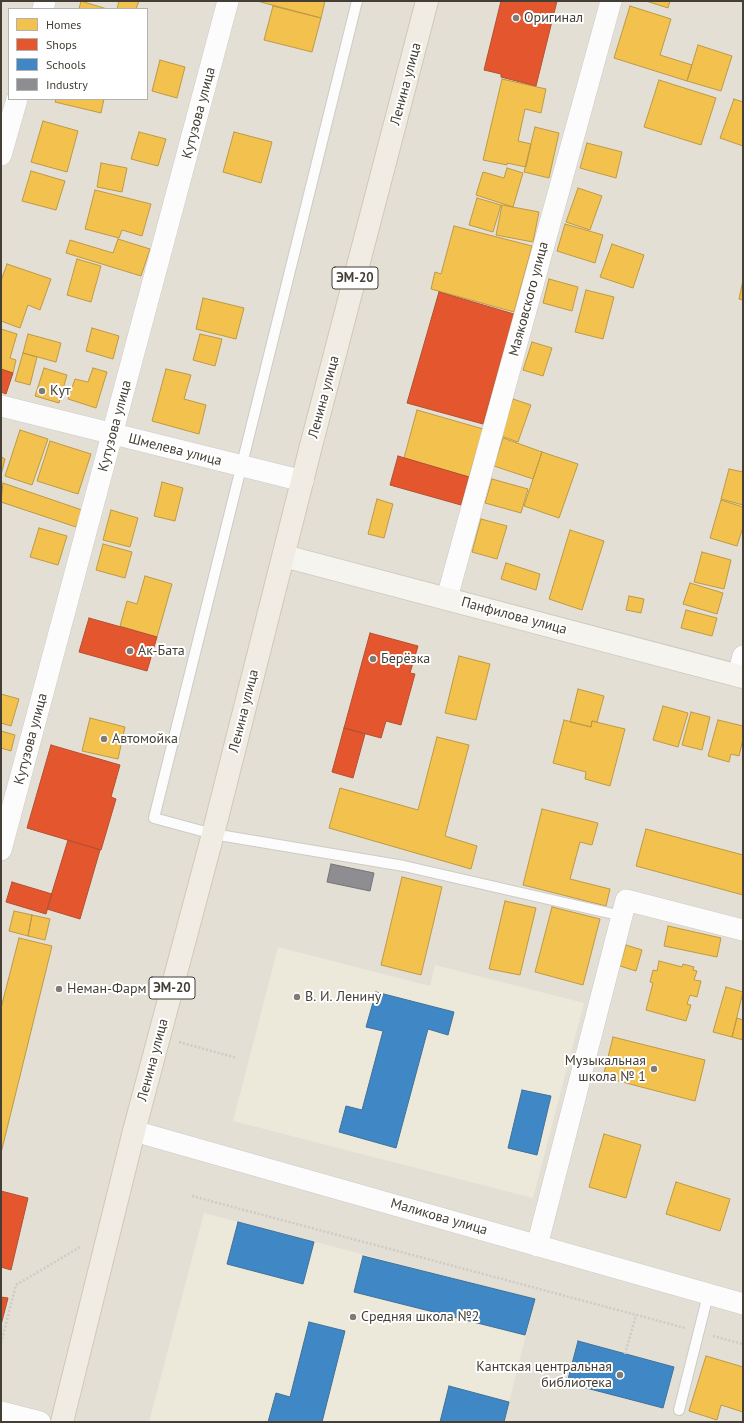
<!DOCTYPE html>
<meta charset="utf-8">
<style>
body{margin:0}
#map{position:relative;width:744px;height:1423px;overflow:hidden;background:#efede8;font-family:"PT Sans",sans-serif}
canvas{display:block}
.frame{position:absolute;inset:0;border:2px solid #443e35;pointer-events:none}
.legend{position:absolute;left:8px;top:8px;width:140px;height:92px;box-sizing:border-box;background:#fff;border:1px solid #b4b2ae;margin:0;padding:5px 7px;list-style:none;font-size:12px;color:#443e35}
.legend li{display:flex;align-items:center;gap:8px;height:20px}
.legend b{width:20px;border:1px solid #b4b2ae}
</style>
<div id="map">
<canvas width="744" height="1423"></canvas>
<div class="frame"></div>
<ul class="legend">
<li><b style="height:11px;background:#f2c14e"></b>Homes</li>
<li><b style="height:11px;background:#e4572e"></b>Shops</li>
<li><b style="height:11px;background:#3f88c5"></b>Schools</li>
<li><b style="height:11px;background:#8d8d92"></b>Industry</li>
</ul>
</div>
<script>
const context = document.querySelector('canvas').getContext('2d');
context.lineJoin = 'round';
function fill(path, color) { context.fillStyle = color; context.fill(path, 'evenodd'); }
const shape = rows => new Path2D(rows.map(r => 'M' + r).join(''));
function strokePath(path, color, width, dash) { context.strokeStyle = color; context.lineWidth = width; context.lineCap = dash ? 'butt' : 'round'; context.setLineDash(dash || []); context.stroke(path); }
function label(font, color, halo, rows, align = 'center') {
  context.font = font + ' "PT Sans",sans-serif'; context.lineWidth = 4; context.setLineDash([]); context.textBaseline = 'middle'; context.strokeStyle = halo; context.fillStyle = color; for (const [text, x, y, turn = 0] of rows) {
    context.save(); context.translate(x, y); context.rotate((+turn || 0) * Math.PI / 180); context.textAlign = isNaN(turn) ? turn : align; if (halo) context.strokeText(text, 0, 0); context.fillText(text, 0, 0); context.restore();
  }
}
fill(shape([
 [1,1,743,1,743,1422,1,1422],
 [9,9,147,9,147,99,9,99]
]), '#e3dfd5');
fill(shape([
 [278,947,430,986,435,965,584,1003,533,1198,233,1121],
 [204,1213,535,1299,504,1422,149,1422]
]), '#ece8da');
const homes = shape([
 [81,1,107,9,79,9,81,1],
 [119,1,139,1,136,9,117,9,119,1],
 [257,1,325,1,321,18,257,1],
 [646,1,670,1,668,8,646,1],
 [273,6,321,18,312,52,264,40,273,6],
 [630,6,671,19,660,55,692,65,687,81,614,58,630,6],
 [698,45,732,56,721,91,687,81,698,45],
 [160,60,185,67,177,98,152,91,160,60],
 [502,79,546,89,541,113,525,109,518,141,531,144,526,167,507,163,507,165,483,160,502,79],
 [659,80,716,98,701,145,644,127,659,80],
 [56,99,104,99,101,113,55,102,56,99],
 [734,99,743,102,743,146,720,138,734,99],
 [43,121,78,131,67,172,31,162,43,121],
 [535,127,559,133,549,178,524,172,535,127],
 [139,132,166,139,158,166,131,159,139,132],
 [234,132,272,142,261,183,223,172,234,132],
 [587,143,622,152,616,178,580,168,587,143],
 [101,163,127,168,122,192,97,187,101,163],
 [507,168,523,173,513,207,476,195,483,172,504,178,507,168],
 [31,171,65,181,56,210,22,201,31,171],
 [578,188,602,196,590,230,566,222,578,188],
 [95,190,151,204,142,236,122,230,119,238,85,229,95,190],
 [477,198,501,205,493,232,469,225,477,198],
 [502,205,539,212,533,242,496,235,502,205],
 [565,224,603,235,595,263,557,251,565,224],
 [454,226,532,246,514,312,431,289,435,272,441,274,454,226],
 [118,239,150,249,141,276,66,253,70,240,113,253,118,239],
 [612,244,644,255,633,288,600,277,612,244],
 [77,259,101,266,91,302,67,295,77,259],
 [7,264,51,279,40,310,28,305,20,328,1,321,1,281,7,264],
 [549,279,578,287,572,311,543,303,549,279],
 [743,280,743,300,739,299,743,280],
 [586,290,614,297,603,339,575,332,586,290],
 [203,298,244,308,236,339,196,329,203,298],
 [92,328,119,336,113,359,86,351,92,328],
 [1,329,17,334,10,358,16,360,13,373,1,369,1,329],
 [28,334,61,343,56,362,23,353,28,334],
 [200,334,222,339,215,366,193,360,200,334],
 [532,342,552,348,543,376,523,370,532,342],
 [23,353,37,357,30,385,15,381,23,353],
 [44,368,67,375,59,403,35,396,44,368],
 [93,368,107,372,96,408,68,399,75,379,88,382,93,368],
 [166,369,191,375,184,399,206,405,199,434,152,421,166,369],
 [513,399,531,405,518,442,501,436,513,399],
 [417,410,483,429,469,477,404,458,417,410],
 [20,430,48,439,32,485,5,476,20,430],
 [503,438,542,452,533,479,494,466,503,438],
 [50,441,91,454,78,494,37,481,50,441],
 [542,452,578,464,559,518,524,506,542,452],
 [1,457,5,459,1,475,1,457],
 [729,469,743,472,743,505,721,499,729,469],
 [492,479,528,489,521,513,485,503,492,479],
 [162,482,183,488,175,521,154,516,162,482],
 [3,483,82,510,76,527,1,502,3,483],
 [377,499,393,504,384,538,368,534,377,499],
 [721,500,743,507,743,527,737,546,710,538,721,500],
 [111,510,138,518,130,547,103,540,111,510],
 [481,519,507,526,497,559,472,552,481,519],
 [39,528,67,536,58,565,30,557,39,528],
 [570,530,604,541,582,610,549,599,570,530],
 [103,544,132,552,125,578,96,570,103,544],
 [702,552,731,560,724,589,694,582,702,552],
 [506,563,540,574,536,590,501,579,506,563],
 [145,576,172,584,157,637,120,626,127,601,137,604,145,576],
 [690,583,723,593,717,614,683,604,690,583],
 [629,596,644,599,641,613,626,610,629,596],
 [686,610,717,618,712,636,681,628,686,610],
 [459,656,490,664,476,720,445,713,459,656],
 [578,689,604,696,597,722,592,721,591,727,570,722,578,689],
 [1,694,19,699,11,726,1,723,1,694],
 [663,706,688,713,678,747,653,740,663,706],
 [691,712,710,717,702,750,682,745,691,712],
 [90,718,125,727,118,759,82,751,90,718],
 [564,720,591,727,592,721,625,729,610,786,585,779,586,772,553,763,564,720],
 [718,720,743,726,743,739,739,756,731,754,729,762,708,756,718,720],
 [1,731,15,735,11,751,1,748,1,731],
 [437,737,469,745,445,836,477,846,471,869,329,828,340,788,418,810,437,737],
 [542,809,598,823,592,845,580,842,570,879,610,889,606,906,523,885,542,809],
 [646,829,743,855,743,895,636,866,646,829],
 [402,877,442,887,421,975,381,965,402,877],
 [505,901,536,908,520,975,489,969,505,901],
 [552,907,600,919,583,985,535,972,552,907],
 [14,911,32,915,28,936,9,931,14,911],
 [32,915,50,919,45,940,28,936,32,915],
 [668,926,721,938,717,957,664,946,668,926],
 [19,938,52,946,1,1153,1,1008,19,938],
 [626,945,642,950,636,971,620,966,626,945],
 [659,961,682,967,683,964,694,967,693,970,697,971,694,980,701,981,697,997,690,995,687,1004,691,1005,686,1021,646,1010,653,983,650,982,653,970,657,971,659,961],
 [726,987,743,992,732,1037,713,1032,726,987],
 [737,1018,743,1020,743,1040,732,1037,737,1018],
 [613,1037,705,1060,695,1101,603,1077,613,1037],
 [604,1134,641,1145,626,1198,589,1187,604,1134],
 [676,1182,730,1199,720,1231,666,1214,676,1182],
 [706,1356,743,1367,743,1412,721,1405,717,1420,689,1411,706,1356]
]);
fill(homes, '#f2c14e');
strokePath(homes, '#be9a46', 1);
const shops = shape([
 [501,1,557,1,536,86,501,77,501,74,484,70,501,1],
 [439,292,514,314,483,424,407,403,439,292],
 [1,369,13,373,6,394,1,392,1,369],
 [398,456,469,477,461,505,390,485,398,456],
 [89,618,157,637,147,671,79,652,89,618],
 [370,633,418,646,410,673,415,674,401,725,386,721,381,738,344,728,370,633],
 [344,728,365,734,353,778,332,772,344,728],
 [51,745,120,765,111,797,116,799,101,850,27,828,51,745],
 [68,840,100,850,80,919,47,909,68,840],
 [12,882,52,894,46,914,6,902,12,882],
 [1,1191,28,1198,11,1270,1,1267,1,1191],
 [1,1297,8,1298,1,1325,1,1297]
]);
fill(shops, '#e4572e');
strokePath(shops, '#b45030', 1);
const schools = shape([
 [376,992,454,1012,448,1035,428,1029,396,1148,339,1132,346,1106,362,1110,383,1031,366,1027,376,992],
 [522,1090,551,1096,537,1155,508,1148,522,1090],
 [238,1222,314,1242,303,1284,227,1264,238,1222],
 [363,1256,535,1299,525,1335,354,1292,363,1256],
 [309,1322,345,1331,322,1422,268,1422,276,1393,290,1397,309,1322],
 [578,1341,674,1367,663,1408,567,1383,578,1341],
 [449,1386,509,1402,504,1422,440,1422,449,1386]
]);
fill(schools, '#3f88c5');
strokePath(schools, '#40729a', 1);
const industry = shape([
 [331,864,374,873,370,891,327,882,331,864]
]);
fill(industry, '#8d8d92');
strokePath(industry, '#777576', 1);
const lane = shape([
 [357,1,154,818,213,834,404,866,622,916],
 [679,1410,708,1295]
]);
const street = shape([
 [43,9,45,1],
 [1,155,17,99],
 [1,406,303,481],
 [447,598,611,1],
 [738,676,743,656],
 [1,850,228,1],
 [134,1131,743,1304],
 [537,1246,626,900,743,930],
 [1,1412,40,1422]
]);
const secondary = shape([
 [284,556,743,677]
]);
const primary = shape([
 [62,1422,134,1131,213,834,311,446,427,1]
]);
strokePath(lane, '#cdcbc6', 12);
strokePath(street, '#cdcbc6', 22);
strokePath(secondary, '#cecac0', 24);
strokePath(primary, '#d0c9b6', 24);
strokePath(shape([
 [179,1042,237,1058],
 [192,1196,685,1328],
 [713,1336,743,1344],
 [1,1343,16,1285,80,1247],
 [625,1354,636,1315]
]), '#cdcbc7', 2.5, [2, 2]);
strokePath(lane, '#fdfcfc', 10);
strokePath(street, '#fdfcfc', 21);
strokePath(secondary, '#f6f4ee', 22);
strokePath(primary, '#f0ece3', 22);
for (const [x, y, r, color] of [
 [516,18,4,"#807b74"],
 [42,391,4,"#807b74"],
 [130,651,4,"#807b74"],
 [373,659,4,"#807b74"],
 [104,739,4,"#807b74"],
 [59,989,4,"#807b74"],
 [297,997,4,"#807b74"],
 [654,1069,4,"#807b74"],
 [353,1317,4,"#807b74"],
 [620,1375,4,"#807b74"]
]) { const dot = new Path2D(); dot.arc(x, y, r, 0, 2 * Math.PI); context.fillStyle = color; context.fill(dot); strokePath(dot, '#fff', 1.5); }
for (const [x, y, w] of [
 [355,278,46],
 [172,988,46]
]) { const box = new Path2D(); box.roundRect(x - w / 2, y - 11, w, 22, 3); context.fillStyle = '#fff'; context.fill(box); strokePath(box, '#443e35', 1); }
label('bold 13px', '#443e35', null, [
 ["ЭМ-20",355,278],
 ["ЭМ-20",172,988]
]);
label('14px', '#443e35', '#fff', [
 ["Оригинал",524,18],
 ["Кут",50,391],
 ["Ак-Бата",138,651],
 ["Берёзка",381,659],
 ["Автомойка",112,739],
 ["Неман-Фарм",67,989],
 ["В. И. Ленину",305,997],
 ["Музыкальная",646,1061,"right"],
 ["школа № 1",646,1077,"right"],
 ["Средняя школа №2",361,1317],
 ["Кантская центральная",612,1367,"right"],
 ["библиотека",612,1383,"right"]
], 'left');
label('14px', '#443e35', '#fff', [
 ["Ленина улица",406,84,-75],
 ["Кутузова улица",199,113,-75],
 ["Маяковского улица",529,299,-75],
 ["Ленина улица",324,397,-75],
 ["Кутузова улица",115,426,-75],
 ["Шмелева улица",175,450,14],
 ["Панфилова улица",514,616,15],
 ["Ленина улица",244,711,-76],
 ["Кутузова улица",31,739,-75],
 ["Ленина улица",153,1060,-75],
 ["Маликова улица",439,1217,16]
]);
</script>
